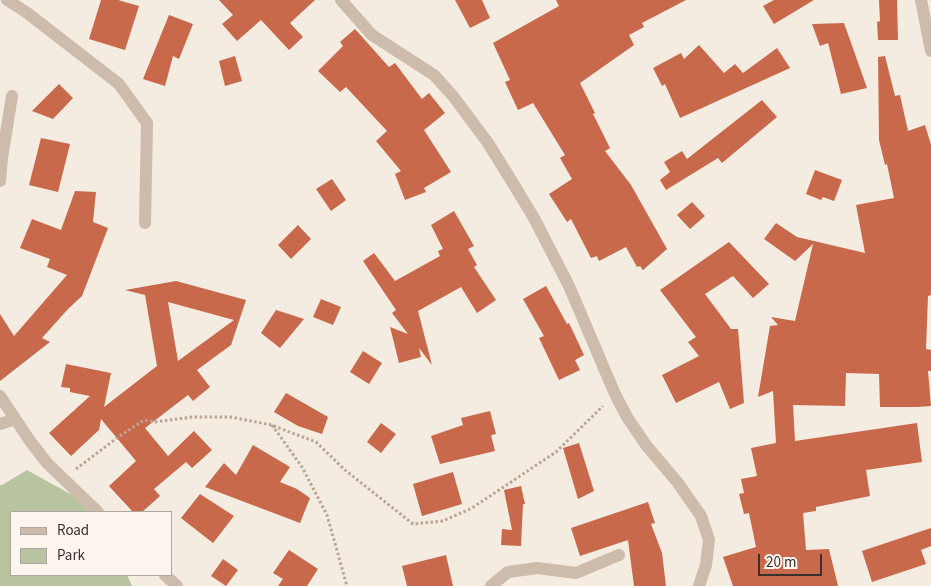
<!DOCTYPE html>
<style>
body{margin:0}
#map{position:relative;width:931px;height:586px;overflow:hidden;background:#f4ebe1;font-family:"Source Sans 3",sans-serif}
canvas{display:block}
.legend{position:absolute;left:10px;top:511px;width:162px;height:65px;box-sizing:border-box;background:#fbf5ee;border:1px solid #aea6a0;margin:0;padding:6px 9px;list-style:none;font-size:15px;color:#3b302b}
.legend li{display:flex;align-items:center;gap:10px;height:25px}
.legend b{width:25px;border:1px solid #aea6a0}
.scale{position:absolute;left:758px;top:554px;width:64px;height:22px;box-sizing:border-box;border:2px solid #3b302b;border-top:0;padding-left:6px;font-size:15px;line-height:18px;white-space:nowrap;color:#3b302b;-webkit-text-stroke:4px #fbf5ee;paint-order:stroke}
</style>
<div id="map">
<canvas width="931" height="586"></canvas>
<ul class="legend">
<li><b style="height:6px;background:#cdbbac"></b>Road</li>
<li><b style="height:14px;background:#b8c4a0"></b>Park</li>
</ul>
<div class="scale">20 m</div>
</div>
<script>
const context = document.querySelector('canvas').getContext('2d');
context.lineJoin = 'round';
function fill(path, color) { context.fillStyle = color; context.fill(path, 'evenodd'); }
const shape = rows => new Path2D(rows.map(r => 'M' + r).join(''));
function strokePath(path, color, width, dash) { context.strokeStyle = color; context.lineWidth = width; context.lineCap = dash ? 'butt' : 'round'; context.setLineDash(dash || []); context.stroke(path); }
fill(shape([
 [27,470,83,501,92,512,11,512,11,575,127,575,132,586,0,586,0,485,2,485]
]), '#b8c4a0');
fill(shape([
 [101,0,118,0,139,6,125,50,89,39],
 [219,0,315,0,290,23,303,37,289,50,261,20,237,41,222,24,233,15],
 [455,0,482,0,490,18,470,28],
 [556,0,686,0,642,23,644,27,629,35,634,45,580,83,595,113,593,114,610,148,605,151,631,185,667,249,643,270,640,266,637,267,626,247,599,261,597,256,591,258,571,219,567,222,549,194,572,179,560,158,565,155,533,103,518,110,505,82,510,80,493,43,559,6],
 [774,0,814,0,774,24,763,6],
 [879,0,897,0,898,40,878,40,877,22,880,21],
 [169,15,193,24,179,59,173,56,165,86,143,79],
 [844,23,867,88,841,94,828,43,820,46,812,24],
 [355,29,389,67,395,63,422,99,429,93,445,113,424,130,451,172,424,188,426,192,405,200,395,174,401,171,376,141,387,131,346,87,340,92,318,71,343,46,340,42],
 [699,45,724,73,735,64,743,73,777,48,790,68,680,118,665,84,662,86,653,68,681,53,684,59],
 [235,56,242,81,225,86,219,61],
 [885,56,895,96,900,95,908,131,925,125,931,145,931,295,928,296,926,349,931,350,931,371,928,371,931,406,917,407,880,407,879,374,846,373,845,406,793,405,795,441,917,423,922,462,866,470,870,496,816,507,816,511,803,513,806,550,829,549,838,586,733,586,723,557,756,547,749,513,744,514,739,494,744,493,741,479,757,476,751,448,776,443,773,391,758,397,770,326,778,325,771,317,795,321,813,244,795,261,764,239,776,223,797,237,865,253,856,205,894,198,887,164,885,165,879,140,878,57],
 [59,84,73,98,53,119,32,111],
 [762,100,777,117,722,163,718,158,666,190,660,180,670,172,664,162,682,151,687,159],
 [41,138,70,144,58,192,29,185],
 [815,170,842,180,834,201,823,197,821,200,806,194],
 [332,179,346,200,331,211,316,189],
 [75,191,96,192,93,222,108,228,82,296,68,309,42,338,50,342,0,381,0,314,14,336,67,275,47,267,50,259,20,248,32,219,61,230],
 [692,202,705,216,690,229,677,215],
 [454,211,474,246,468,249,477,265,474,267,496,300,477,313,461,287,418,311,432,365,419,348,421,357,399,363,390,327,408,334,392,313,396,310,363,261,374,253,395,281,440,256,438,251,443,249,431,225],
 [298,225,311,239,291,259,278,245],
 [729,242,769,284,753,298,733,276,705,294,731,329,738,329,744,403,730,409,719,382,676,403,662,375,699,356,688,342,696,337,660,290],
 [176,281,246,300,231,345,197,370,210,387,193,401,188,395,145,428,168,456,194,431,212,450,192,468,186,462,154,489,160,496,142,512,133,512,109,486,136,461,101,419,99,430,71,456,49,433,90,396,70,392,70,388,61,387,66,364,111,373,104,407,157,366,145,295,125,290],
 [168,302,234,320,178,361],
 [546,286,567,324,569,323,584,355,575,360,580,370,559,380,539,338,544,336,523,299],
 [321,299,341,307,333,325,313,317],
 [276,310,304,319,280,348,261,333],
 [363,351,382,363,369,384,350,372],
 [286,393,328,417,322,434,298,426,274,412],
 [490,411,496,434,491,435,495,451,440,464,431,436,463,425,461,418],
 [381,423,396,434,381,453,367,442],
 [579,443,594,491,578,499,563,448],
 [253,445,290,467,280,482,297,489,310,498,300,523,205,487,224,463,236,475],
 [453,472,462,504,422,516,413,484],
 [521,486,525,504,523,504,521,546,501,545,502,529,512,530,504,490],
 [200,494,234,516,213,543,181,518],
 [648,502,655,523,651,524,662,553,666,586,634,586,628,540,580,556,571,528],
 [931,528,931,546,921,550,926,564,872,582,862,551],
 [289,550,318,569,307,586,278,586,283,579,273,573],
 [446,555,453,586,407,586,402,566],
 [223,559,238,570,226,586,211,576]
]), '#c8694b');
strokePath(shape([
 [272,425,302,467,327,515,347,586],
 [76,469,117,438,144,420,155,422,192,417,231,417,271,425,316,442,345,470,413,524,443,521,472,508,556,452,603,406]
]), '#b9a596', 3, [2.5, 2.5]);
strokePath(shape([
 [7,0,26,12,119,84,147,123,145,223],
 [341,0,372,35,434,75,453,96,488,143,511,180,534,218,569,286,615,394,627,417,646,445,678,483,701,516,709,540,706,565,699,586],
 [921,0,931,51],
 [0,181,2,158,12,96],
 [0,396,30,441,47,463,98,512],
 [0,424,15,419],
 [165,575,177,586],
 [491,586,508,572,537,568,576,573,619,555]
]), '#cdbbac', 12);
</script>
